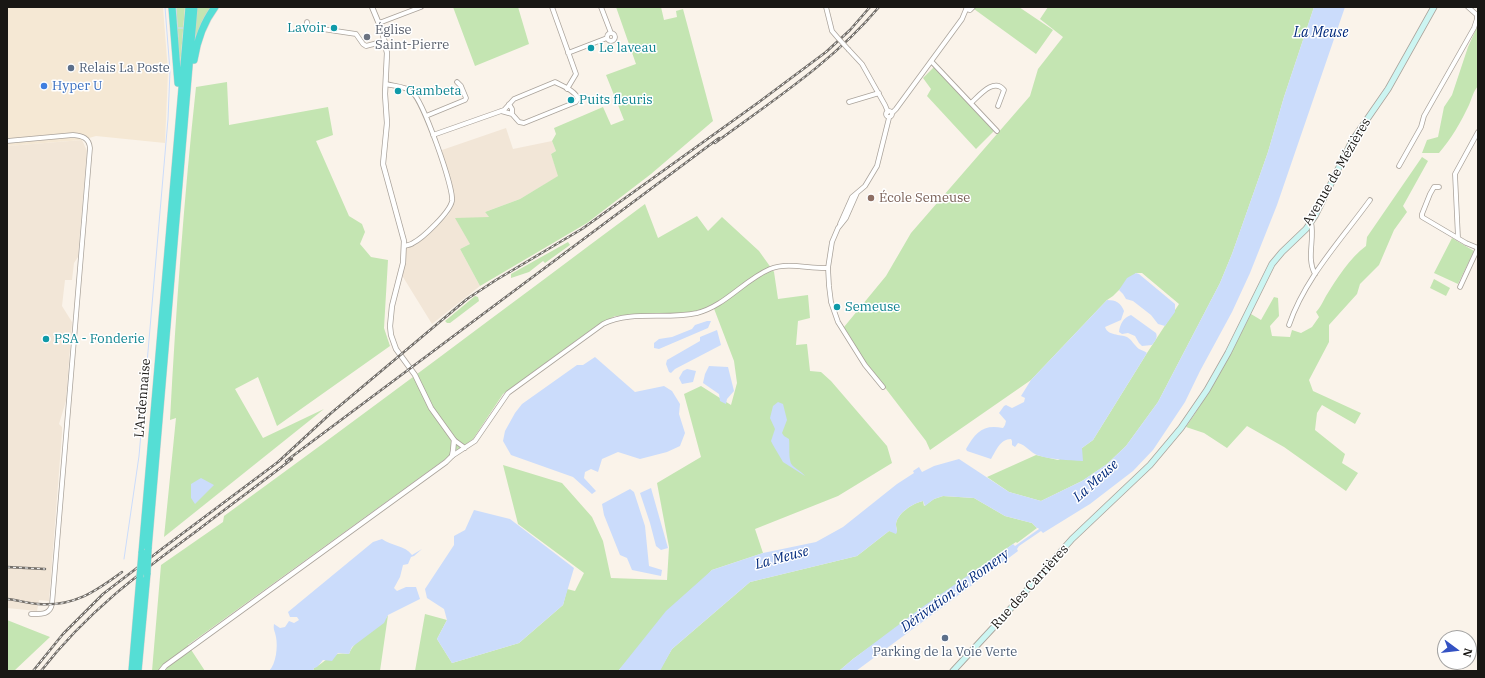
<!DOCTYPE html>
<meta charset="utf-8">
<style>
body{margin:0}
#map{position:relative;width:1485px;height:678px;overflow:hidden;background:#faf3ea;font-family:"IBM Plex Serif",serif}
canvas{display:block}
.frame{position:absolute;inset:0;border:8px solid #191714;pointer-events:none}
.north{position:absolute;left:1437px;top:630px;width:40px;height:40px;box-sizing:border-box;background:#fff;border:1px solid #a3a2a1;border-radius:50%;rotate:105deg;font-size:11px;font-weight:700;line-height:16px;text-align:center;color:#191714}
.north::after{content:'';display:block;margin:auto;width:14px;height:18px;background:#3452c3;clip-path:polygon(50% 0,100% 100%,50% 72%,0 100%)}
</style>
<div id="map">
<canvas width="1485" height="678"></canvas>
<div class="frame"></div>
<div class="north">N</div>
</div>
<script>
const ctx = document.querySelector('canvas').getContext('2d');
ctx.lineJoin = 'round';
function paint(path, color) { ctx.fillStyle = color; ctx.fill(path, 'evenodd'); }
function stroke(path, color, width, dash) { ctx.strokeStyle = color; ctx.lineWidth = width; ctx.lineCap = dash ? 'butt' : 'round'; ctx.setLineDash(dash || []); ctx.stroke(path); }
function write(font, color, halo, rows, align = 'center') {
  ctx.font = font + ' "IBM Plex Serif",serif'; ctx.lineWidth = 3; ctx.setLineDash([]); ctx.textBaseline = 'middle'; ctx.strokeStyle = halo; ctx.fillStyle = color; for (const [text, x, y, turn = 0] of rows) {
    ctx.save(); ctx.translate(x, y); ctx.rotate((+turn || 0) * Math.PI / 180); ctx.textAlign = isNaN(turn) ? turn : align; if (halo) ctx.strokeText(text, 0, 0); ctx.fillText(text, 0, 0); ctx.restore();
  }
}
const commercial = new Path2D(`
 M7 7H163L168 72 165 143 96 136 82 140 7 146Z`);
const built = new Path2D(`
 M506 128 513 149 552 141 556 151 551 154 559 176 520 199 485 212 489 217 470 244 460 249 480 286 432 324 403 277 401 250 438 225 449 214 453 204 442 150Z
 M82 140 87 151 78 257 74 263 72 280H65L62 306 72 322 66 401 59 424 62 427V433L49 601 39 600 37 611 7 608V146Z`);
const green = new Path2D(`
 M173 7H185L179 79Z
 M197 7H213L196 38 195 34Z
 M453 7H518L529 44 475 66Z
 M616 7H661L664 20 677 17 676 11 683 9 713 121 651 174 587 223 480 286 460 249 470 244 455 218 489 217 485 212 520 199 558 176 551 154 556 151 552 141 556 134 554 128 603 107 611 125 624 120 606 75 636 64Z
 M976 7H1019L1053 30 1036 54 974 9Z
 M1048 7H1314L1284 97 1268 152 1232 254 1220 283 1158 402 1126 446 1107 464 1082 481 1041 501 1009 492 987 477 1036 455 1058 460 1082 448 1093 440 1147 353 1179 304 1142 273H1136L1113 296 1107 300 1031 380 930 450 926 441 863 359 844 327 886 276 911 233 1030 96 1038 69 1063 37 1040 19Z
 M1478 25V86C1473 92 1472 98 1469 105 1461 122 1451 139 1439 153H1422L1427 140 1438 137 1444 107 1452 95 1468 47Z
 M934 67 994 131 976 149 927 96 931 89 923 78Z
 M227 82 229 125 328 107 333 135 316 141 349 216 362 224 365 232 360 244 371 257 388 260 384 328 390 346 277 426 258 377 235 389 263 438 324 409 164 537 176 418 170 420C176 308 184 198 196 87Z
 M1422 157 1428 161 1403 206 1407 212 1394 230 1379 265 1360 284 1357 294 1329 325V342L1309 380 1313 391 1361 413 1355 424 1322 405 1317 413 1315 430 1345 454 1342 463 1358 473 1346 491 1284 447 1247 426 1227 448 1204 433 1186 427C1211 391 1231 353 1251 314L1261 320 1274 297 1278 298 1279 316 1270 326 1272 336 1290 337 1292 330 1301 333 1312 327 1319 317 1316 312C1321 307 1323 301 1326 296 1337 278 1350 258 1366 246L1367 237Z
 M645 204 658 238 697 216 708 231 722 217 759 251 774 272 778 299 808 295 810 318 798 321 796 345 807 344 810 371 821 372 831 381 887 446 892 463 838 496 755 529 763 553 712 570 618 671H415L425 614 447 620 437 639 452 663 519 643 563 605 567 589 575 591 584 573 518 524 503 465 562 483 592 517 603 541 611 578 667 580 669 547 657 483 701 457 684 394 701 386 731 405 737 383 734 361 713 306 695 313 615 316 596 326 503 394 473 439 188 645 205 671H152L161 565 223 522 224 516C366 413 505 308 645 204Z
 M1452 238 1474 251 1458 284 1434 273Z
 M568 242 570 245 545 263 543 261 529 272 511 278V274Z
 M1434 279 1450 288 1446 296 1430 288Z
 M475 296 478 297 479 301 450 323H447L445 321Z
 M943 496 974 498 1005 516 1032 523 1037 528 1017 543 1016 542 1013 544 853 659 839 671H659L672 649 750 582 857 556 889 531 897 532C897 529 896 527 896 525 896 514 913 503 923 501L924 506 934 499Z
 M388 615 380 671H313L314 668C327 661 331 651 349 654 356 636 379 631 388 615Z
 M7 620 50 637 14 671H7Z`);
const water = new Path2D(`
 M1314 7H1345L1277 205 1250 273 1232 312 1200 371 1185 402 1153 450 1133 471 1090 504 1043 533 1041 531 1019 546 1017 549 1018 551 1006 560 856 671H839L853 659 921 608 1013 544 1015 546 1039 529 1038 528H1037L1032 523 1005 516 974 498 943 496 934 499 925 506 923 501C913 503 896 514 896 525 896 527 897 529 897 532L896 534 889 531 857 556 750 582 672 649 660 671H618L666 611 712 570 763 553 816 542 843 527 897 484 914 473 913 471 919 467 922 472 934 466 959 459 1009 492 1041 501 1082 481 1107 464 1126 446 1158 402 1220 283 1232 254 1268 152 1284 97Z
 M1136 273 1139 274 1175 304V312L1165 326 1158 324 1151 315 1133 301 1126 299 1123 294 1119 290 1127 278Z
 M1107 300C1116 300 1121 303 1124 311L1121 320 1105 327C1108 336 1120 334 1127 337 1132 340 1134 345 1139 349 1141 350 1145 351 1147 353L1093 440 1082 448 1083 461C1068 460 1052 460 1037 455 1030 452 1026 445 1018 443L1015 447 1012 445V441L1011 439C1000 439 996 451 991 459L967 451 966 449C976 432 983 424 1003 428L1005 425 1006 421 999 413 1004 406 1006 405 1012 408 1024 402 1025 398 1021 396 1031 380Z
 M1131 315 1156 333C1158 338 1155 341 1152 345L1142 346 1139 343 1135 336 1128 333 1122 334 1119 332C1120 324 1123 318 1131 315Z
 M707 321H711L708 328 659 349 654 348V343L659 339 672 337 692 329 695 325Z
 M717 330 721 345 675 369 671 373 669 372 666 364 667 360 700 341V337Z
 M595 357 635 392 664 386 672 391 680 404 679 414 685 433 680 446 667 452 640 459 618 452 602 459 598 472 591 469 585 472 584 478 596 491 592 494 573 477 511 455 503 441 505 431 515 413 522 404 577 365H583Z
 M709 366 728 367 734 391 727 399 726 404 720 401 719 394 703 383 705 374Z
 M687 369 696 371 693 382 682 384 679 378 683 371Z
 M778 402 783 404 787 420 782 433 784 436 789 439C790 446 788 460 792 465 796 469 801 471 805 476L783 462 773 445 771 441 775 429 770 418 773 406Z
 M201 478 214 485 195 504 191 498V484Z
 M651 488 668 548 661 550 656 546 650 523 640 493Z
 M630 489 634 492 645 526 649 566 662 570 661 576 632 570 627 558 620 555 604 515 602 504Z
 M474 510 510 519 574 568 563 605 519 643 452 663 437 639 447 620 444 609 427 598 425 589 454 545V536L465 530Z
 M382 539C391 546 405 545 412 555L422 549 414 556 411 557 408 564 403 565 400 577 394 588 397 591 406 587H416L420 599 388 615 384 623 352 647 349 654 338 653 332 661 323 660 317 667 314 668 313 671H269C276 664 278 647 276 637 275 631 273 630 274 624L280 628 285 627 289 621 294 623 299 620 297 617H290L288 612 373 542Z`);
const stream = new Path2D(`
 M176 7 178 37
 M178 28H183
 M124 559 139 456 168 119 170 71 165 7`);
const minor = new Path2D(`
 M552 7 576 74 567 89
 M601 7 611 33
 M826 7 832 31 838 38
 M1468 7 1477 15
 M966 9 970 10 973 7
 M307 22V25L309 27 356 34 363 44 366 46 385 41
 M379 23 421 7
 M607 37a4 4 0 1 1 8 0a4 4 0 1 1-8 0Z
 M849 50 862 64 885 105 888 112
 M568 53 607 38
 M931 61 997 131
 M386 84C393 86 406 86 412 92 423 100 454 188 452 201 450 212 423 238 413 243 411 245 407 245 404 246
 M849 102 879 93
 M971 103C979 96 994 77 1004 90L998 106
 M509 104 512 109V114
 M886 114a3 3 0 1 1 6 0a3 3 0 1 1-6 0Z
 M892 113 896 109 962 19 967 7
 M426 116 465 100 466 98 461 86 457 82
 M433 135 504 110 514 99 555 82C562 86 575 90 578 99L576 102 524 123 519 122 512 114 501 111
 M7 141 73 135C83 136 89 138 90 148L52 604C50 615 41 614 31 614
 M1399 166 1421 127 1424 116 1474 28 1477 19V15
 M1439 187H1434L1430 194 1422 214V217L1466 243 1478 248
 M857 193 846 218 838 228 832 242 828 268 829 286 831 302 838 322 865 365 883 387
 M1311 222C1315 239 1306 258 1315 274
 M840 224 852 197 865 186 877 166 889 118
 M1458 238 1455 174 1478 132
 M1460 287 1478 248
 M1289 325C1305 278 1341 240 1370 200
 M454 440 465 448
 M452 456 475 441 508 393 603 324C632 310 666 320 697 313 725 306 744 280 770 269 788 262 810 269 828 268`);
const tertiary = new Path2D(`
 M161 671 165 666 446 462 452 456 453 451 454 440 431 408 415 375 396 349 391 335 390 326 392 306 403 263 404 241 383 164 387 123 385 94 387 53 382 31 372 7`);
const secondary = new Path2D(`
 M953 671 1004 616 1072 539 1150 465 1181 428 1207 390 1228 353 1272 264 1282 252 1306 229 1315 216 1352 141 1388 89 1434 7`);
const motorway = new Path2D(`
 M172 7 178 83
 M194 60C197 41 203 23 215 7
 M148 549 194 7
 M142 553 189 7
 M132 671 140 577
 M138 671 147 573`);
const rail = new Path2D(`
 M715 143C772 101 833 62 879 7
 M286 461 719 138
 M7 567 45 569
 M7 599C17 600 27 603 38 604 73 607 95 592 122 572
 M33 671 63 634 103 594 163 548 278 462 330 414 467 299 496 280 582 229 759 102 826 52 850 30 870 7
 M41 671C87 612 138 574 198 530 229 506 261 483 292 459`);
const minorBridge = new Path2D(`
 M838 38 849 50`);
const motorwayBridge = new Path2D(`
 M147 573 148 549
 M140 577 142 553`);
const markers = [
 [334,28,4,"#0f9aa8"],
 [367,37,4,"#6b7280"],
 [591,48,4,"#0f9aa8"],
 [71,68,4,"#5c6f8a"],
 [44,86,4,"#3f7fe0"],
 [398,91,4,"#0f9aa8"],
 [571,100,4,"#0f9aa8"],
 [871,198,4,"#8d6e63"],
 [837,307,4,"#0f9aa8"],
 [46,339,4,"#0f9aa8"],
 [945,638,4,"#5c6f8a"]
];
const cultureNames = [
 ["Lavoir",326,28,"right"],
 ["Le laveau",599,48],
 ["Gambeta",406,91],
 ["Puits fleuris",579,100],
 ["Semeuse",845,307],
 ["PSA - Fonderie",54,339]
];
const worshipNames = [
 ["Église",375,30],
 ["Saint-Pierre",375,45]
];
const serviceNames = [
 ["Relais La Poste",79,68],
 ["Parking de la Voie Verte",945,652,"center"]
];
const shopNames = [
 ["Hyper U",52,86]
];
const streetNames = [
 ["Avenue de Mézières",1337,172,-60],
 ["L'Ardennaise",143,398,-85],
 ["Rue des Carrières",1030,587,-48]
];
const educationNames = [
 ["École Semeuse",879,198]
];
const waterNames = [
 ["La Meuse",1321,33],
 ["La Meuse",1096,481,-42],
 ["La Meuse",782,558,-15],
 ["Dérivation de Romery",955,591,-36]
];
paint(commercial, '#f5e8d4');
paint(built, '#f2e6d7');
paint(green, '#c4e5b2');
paint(water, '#cbdcfb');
stroke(stream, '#cbdcfb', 1);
stroke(minor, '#aaa39b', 5.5);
stroke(tertiary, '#aaa39b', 6);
stroke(secondary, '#aaa39b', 7);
stroke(motorway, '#d1d1d0', 8);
stroke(minor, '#fff', 4);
stroke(tertiary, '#fff', 4.5);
stroke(secondary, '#ccf5f2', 5.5);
stroke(motorway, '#55ded5', 7);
stroke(rail, '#736f6a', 2.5);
stroke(rail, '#fff', 1, [3]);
stroke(minorBridge, '#aaa39b', 5.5, []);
stroke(motorwayBridge, '#d1d1d0', 8, []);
stroke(minorBridge, '#fff', 4);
stroke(motorwayBridge, '#55ded5', 7);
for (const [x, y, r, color] of markers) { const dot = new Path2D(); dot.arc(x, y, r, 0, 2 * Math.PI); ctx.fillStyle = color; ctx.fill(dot); stroke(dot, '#fff', 1.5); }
write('13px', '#0d838f', '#fff', cultureNames, 'left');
write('13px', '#5b616d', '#fff', worshipNames, 'left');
write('13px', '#4e5e75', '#fff', serviceNames, 'left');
write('13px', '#366cbe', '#fff', shopNames, 'left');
write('13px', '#191714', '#fff', streetNames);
write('13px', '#785e54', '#fff', educationNames, 'left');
write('italic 14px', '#01297c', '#fff', waterNames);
</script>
